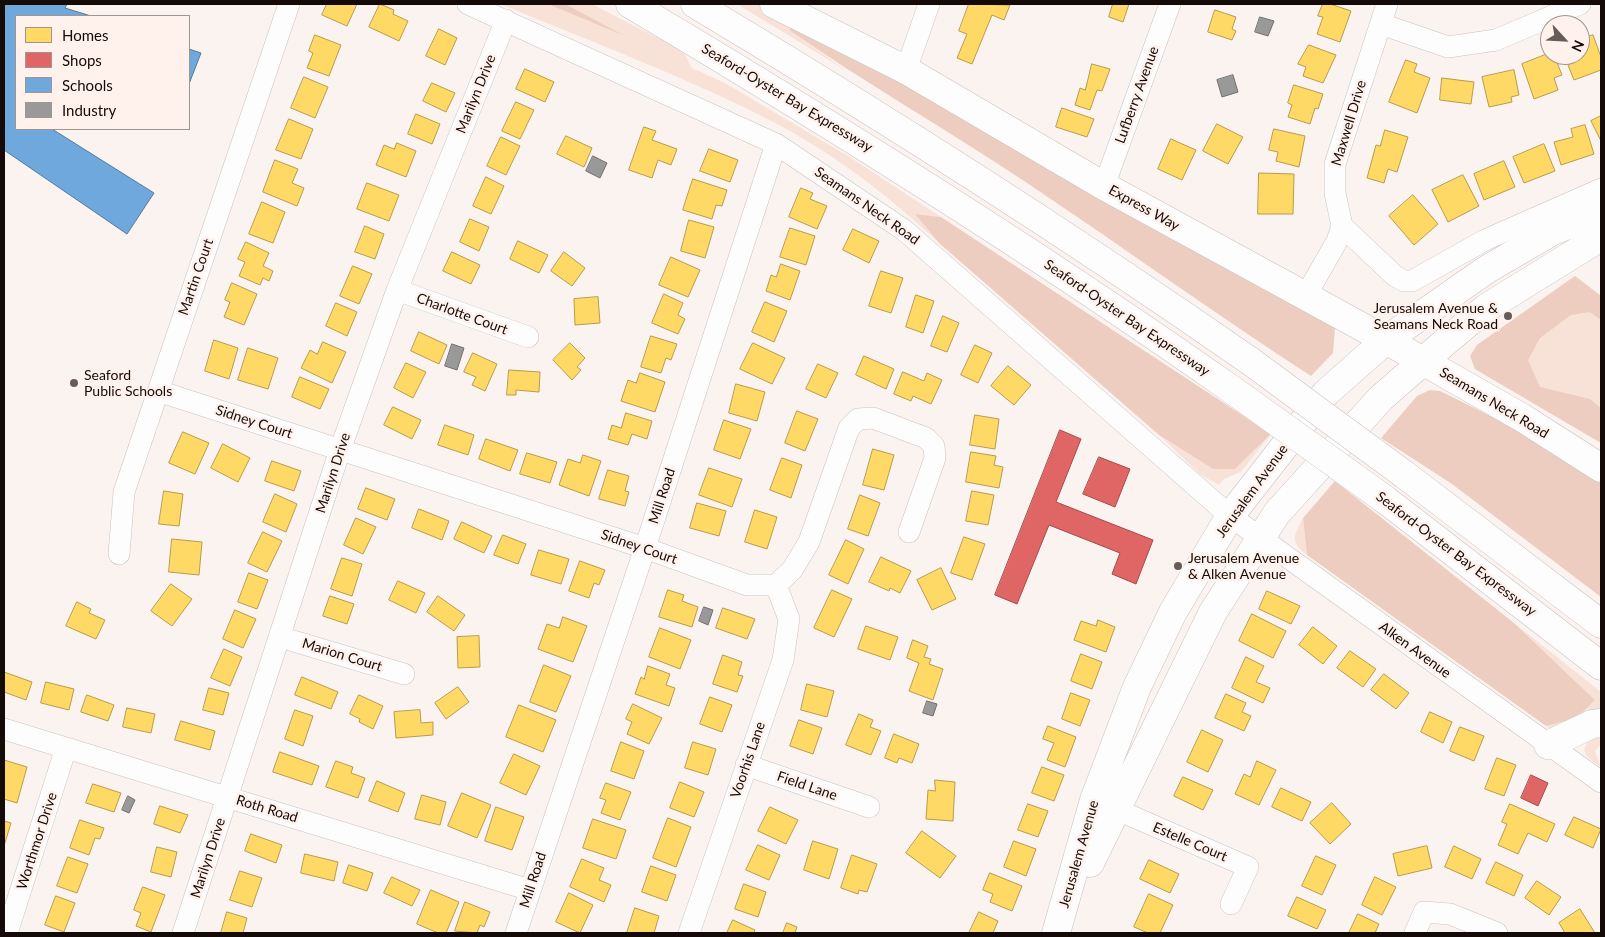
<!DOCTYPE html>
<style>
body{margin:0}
#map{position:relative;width:1605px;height:937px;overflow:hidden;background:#fbf3f0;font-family:Lato,sans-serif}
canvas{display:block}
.frame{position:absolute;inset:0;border:5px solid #140a07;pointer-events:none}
.legend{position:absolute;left:15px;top:15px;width:175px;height:115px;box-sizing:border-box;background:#fff2ec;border:1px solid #a19590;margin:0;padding:6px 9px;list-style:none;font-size:15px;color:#140a07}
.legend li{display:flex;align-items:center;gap:10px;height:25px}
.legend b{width:25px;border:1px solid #a19590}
.north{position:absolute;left:1540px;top:15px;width:50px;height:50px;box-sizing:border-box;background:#fff2ec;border:1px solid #a19590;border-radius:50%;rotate:115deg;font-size:14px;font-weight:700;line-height:20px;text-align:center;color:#140a07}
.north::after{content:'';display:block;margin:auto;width:18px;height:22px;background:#655c59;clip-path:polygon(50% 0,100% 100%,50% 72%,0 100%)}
</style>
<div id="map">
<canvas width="1605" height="937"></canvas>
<div class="frame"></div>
<ul class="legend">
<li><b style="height:14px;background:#ffd966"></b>Homes</li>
<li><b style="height:14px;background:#e06666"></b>Shops</li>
<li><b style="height:14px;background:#6fa8dc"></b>Schools</li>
<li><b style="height:14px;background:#999"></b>Industry</li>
</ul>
<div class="north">N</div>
</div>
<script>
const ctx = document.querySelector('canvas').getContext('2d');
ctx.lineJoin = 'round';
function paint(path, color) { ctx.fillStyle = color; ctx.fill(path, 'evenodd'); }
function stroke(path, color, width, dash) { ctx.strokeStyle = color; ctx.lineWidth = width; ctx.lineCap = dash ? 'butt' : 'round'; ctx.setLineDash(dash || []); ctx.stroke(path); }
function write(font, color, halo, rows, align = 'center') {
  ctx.font = font + ' Lato,sans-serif'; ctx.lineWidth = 5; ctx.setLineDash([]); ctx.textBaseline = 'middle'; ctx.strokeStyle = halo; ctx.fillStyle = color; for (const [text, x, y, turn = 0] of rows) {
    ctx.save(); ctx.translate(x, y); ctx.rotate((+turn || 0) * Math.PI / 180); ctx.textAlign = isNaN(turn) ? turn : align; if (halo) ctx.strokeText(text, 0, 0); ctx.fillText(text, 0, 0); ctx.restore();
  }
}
const green = new Path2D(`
 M501 4H592L683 51 692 68 725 83 848 156 941 217 915 214 939 243C893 200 845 162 790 131 698 81 598 45 501 4Z
 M737 4H760L796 20 789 30 847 71Z
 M1575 276 1601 296V443L1475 369 1470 356 1477 345Z
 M1271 434 1241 472 1224 479 1219 485 1201 475 1159 435 1213 469H1235Z
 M1303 518 1307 555C1289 542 1294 535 1303 518Z
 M1514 623 1601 692V716L1554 731 1546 726 1577 718 1595 700Z
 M1601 732V745L1595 751 1601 767 1587 757 1584 750 1588 739Z`);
const forest = new Path2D(`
 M548 4H565L625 36Z
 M796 20 896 72 904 85 948 111 1045 162 1335 328 1333 353 1311 376C1214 313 1120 245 1024 181 946 129 865 83 789 30Z
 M915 214 941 217 1271 434 1235 469H1213L1159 435 939 243Z
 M1575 276 1601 296V320L1590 312 1571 315 1540 338 1528 360 1540 387 1590 399 1601 408V443L1475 369 1470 356 1477 345Z
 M1430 390 1440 391 1525 433 1601 483V597L1452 484 1381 438 1417 396Z
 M1335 481 1514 623 1595 700 1577 718 1546 726 1307 555 1303 518Z`);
const homes = new Path2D(`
 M327 4H357L347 26 322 15Z
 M380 4 394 10 393 14 408 21 399 41 369 27Z
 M969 4 1010 5 1004 20 992 15 972 64 957 58 967 34 959 31Z
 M1113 4H1129L1123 22 1109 17Z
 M1323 4H1330L1351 11 1340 42 1317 34 1323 17 1318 16Z
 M1215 10 1236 17 1232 29 1236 31 1232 40 1208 32Z
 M439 29 457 38 445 65 426 56Z
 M315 35 341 45 329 76 307 68 313 53 309 51Z
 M1593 35 1601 57V70L1574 80 1564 55H1580V40Z
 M1309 45 1336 55 1323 83 1303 76 1306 67 1298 64Z
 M1550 53 1554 55 1562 75 1554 78 1558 90 1534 99 1522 64Z
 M1406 60 1417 64 1414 72 1430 78 1417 113 1389 102Z
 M1092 64 1110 69 1102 91 1097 90 1090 110 1075 105 1080 88 1085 90Z
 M525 69 554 82 545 102 516 89Z
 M1514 70 1519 95 1511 97 1512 102 1489 107 1482 77Z
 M304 77 328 87 315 118 291 108Z
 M1442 78 1474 82 1471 104 1440 100Z
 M432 83 455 93 446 112 423 101Z
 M1294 85 1323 94 1318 109 1315 108 1310 124 1288 117 1292 105 1288 103Z
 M516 102 534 110 520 139 502 131Z
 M1062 108 1094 119 1087 137 1056 127Z
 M416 114 440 124 432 144 408 134Z
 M1601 116V141L1591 121Z
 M289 119 313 129 301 159 276 150Z
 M1217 124 1243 137 1228 164 1203 151Z
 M1585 125 1594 154 1561 165 1554 142 1573 137 1571 129Z
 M644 127 656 131 652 140 677 149 671 165 658 160 652 178 629 170Z
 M1274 129 1305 136 1299 167 1276 161 1278 152 1269 150Z
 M1385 130 1408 137 1397 172 1388 169 1384 183 1367 178 1376 145 1380 146Z
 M566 136 592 148 584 167 557 154Z
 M501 137 520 146 506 175 487 166Z
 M1171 139 1196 150 1182 180 1158 169Z
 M397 143 416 151 406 177 376 165 384 145 394 149Z
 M1544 144 1555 171 1524 183 1513 157Z
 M709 149 738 160 730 182 700 171Z
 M275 160 298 169 292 183 304 188 297 206 263 192Z
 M1504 161 1515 187 1484 200 1474 174Z
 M1259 173 1294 174 1293 214H1258Z
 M1463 175 1479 206 1448 222 1432 190Z
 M486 177 504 186 491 214 473 206Z
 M693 179 727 190 722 206 716 205 712 219 683 210Z
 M367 183 399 195 389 221 357 209Z
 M801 188 813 193 810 199 827 206 817 229 789 217Z
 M1413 195 1438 224 1414 245 1389 216Z
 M262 202 285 212 273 243 249 234Z
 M470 219 489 227 479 251 460 242Z
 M689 220 714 227 705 258 681 251Z
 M365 226 384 234 375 259 355 252Z
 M790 228 815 236 806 265 780 257Z
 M853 229 879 241 869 263 843 250Z
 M518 241 548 255 539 273 510 259Z
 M246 242 269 253 263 266 273 271 269 281 263 278 260 285 239 276 245 262 238 259Z
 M452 252 480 265 471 284 443 271Z
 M564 252 585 268 572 286 551 271Z
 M671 257 700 270 688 297 659 285Z
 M781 264 800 271 790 300 766 291 771 275 776 277Z
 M353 266 372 274 359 304 340 296Z
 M881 271 903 278 891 313 869 306Z
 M232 283 257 294 244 325 224 317 230 302 225 300Z
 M664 294 683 303 678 315 685 319 678 334 652 323Z
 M916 295 934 301 923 333 906 327Z
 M598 297 600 323 575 325 574 299Z
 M765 302 787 311 774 342 752 332Z
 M336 303 357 312 347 336 326 326Z
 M943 316 959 323 947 352 931 346Z
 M419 332 447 345 439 364 411 351Z
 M651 336 677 344 671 360 666 358 661 373 641 367Z
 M214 340 238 348 229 379 205 371Z
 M323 342 346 352 332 383 301 368 310 350 317 354Z
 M570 343 585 358 577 367 581 370 572 380 553 360Z
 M753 343 785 358 772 384 740 369Z
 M975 345 992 353 978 383 961 375Z
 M248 348 278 358 268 389 238 380Z
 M473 353 497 364 485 391 472 385 476 377 464 372Z
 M864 356 894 369 886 389 856 375Z
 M406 363 426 372 413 398 394 388Z
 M818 364 838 373 826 398 806 389Z
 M1008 366 1031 385 1014 405 991 386Z
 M509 370 540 372 539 392 516 390V395H507Z
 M903 372 924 381 927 373 942 380 931 404 913 396 911 401 894 394Z
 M640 373 665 382 655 412 621 401 628 380 636 383Z
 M300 377 329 389 320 409 292 397Z
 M736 384 765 392 757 421 729 413Z
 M393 407 421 420 412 439 384 425Z
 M797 411 818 419 805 451 785 443Z
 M626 413 652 421 647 439 632 434 628 445 608 439 612 425 621 428Z
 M975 415 999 419 995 449 970 445Z
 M724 420 751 429 740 459 714 450Z
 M445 425 474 435 468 455 438 445Z
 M183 432 209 443 195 474 169 463Z
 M486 439 518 450 510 471 479 459Z
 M223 444 250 458 238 482 211 468Z
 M873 449 894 455 884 490 863 485Z
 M971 452 996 456 994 465 1003 467 999 488 966 482Z
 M527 453 557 462 550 483 520 474Z
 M583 455 601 461 589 496 559 485 568 459 580 463Z
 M782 458 802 465 791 498 770 490Z
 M272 461 301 471 294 491 265 481Z
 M709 468 742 479 732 507 699 495Z
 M608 470 629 476 625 491 629 492 625 506 599 499Z
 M366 488 395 499 387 520 358 509Z
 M164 491 183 494 179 526 159 524Z
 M972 491 994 495 988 525 966 521Z
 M275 494 297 504 286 532 263 522Z
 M860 495 880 503 868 536 848 529Z
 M697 503 726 511 719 536 690 528Z
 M419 509 449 521 442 540 412 528Z
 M755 510 777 517 767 549 745 542Z
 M356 518 376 527 363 554 344 545Z
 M462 522 492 536 484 553 454 539Z
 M263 532 282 541 267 572 248 563Z
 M503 535 526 544 518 564 494 555Z
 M964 537 985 544 972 580 951 573Z
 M172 539 202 542 199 575 169 572Z
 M846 540 864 549 848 584 829 575Z
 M539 550 569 559 561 584 531 575Z
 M881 557 911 571 900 593 890 588 889 591 869 582Z
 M342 558 362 564 352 596 331 589Z
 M580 561 605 570 599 585 594 583 589 598 569 591Z
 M941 568 956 599 932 610 917 580Z
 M249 573 268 580 257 609 238 602Z
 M398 581 425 593 416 613 389 600Z
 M171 584 192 599 172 626 151 611Z
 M668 590 684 595 682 601 698 607 692 627 659 617Z
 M832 590 852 599 834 637 814 628Z
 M1267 591 1300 606 1291 624 1259 609Z
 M330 596 354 604 347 624 323 616Z
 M438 596 465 615 454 631 427 612Z
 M77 602 91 609 89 613 105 620 96 639 66 626Z
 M723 608 755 619 747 639 716 628Z
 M235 610 256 619 243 648 223 639Z
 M1252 614 1286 631 1273 658 1239 641Z
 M563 617 587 626 573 662 538 649 547 624 559 628Z
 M1098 620 1115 627 1106 652 1074 640 1081 621 1096 626Z
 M866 626 898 637 890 660 858 649Z
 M1313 627 1337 646 1323 664 1299 645Z
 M660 628 691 640 680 669 649 657Z
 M479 636 480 667 458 668 457 637Z
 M913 640 928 646 924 657 931 659 929 664 943 669 933 700 909 691 919 663 907 658Z
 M224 649 242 657 230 686 211 678Z
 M1350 651 1376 669 1363 687 1337 668Z
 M1081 654 1102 662 1092 689 1071 681Z
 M723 655 742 662 738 675 743 676 737 692 713 684Z
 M1246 657 1264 666 1256 682 1270 688 1263 703 1232 688Z
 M544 665 571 676 556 712 530 702Z
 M648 666 670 674 666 685 675 688 669 706 635 694 641 677 644 679Z
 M4 672 32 682 26 700 4 692Z
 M1384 674 1409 693 1396 709 1371 690Z
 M302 677 338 692 331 709 295 695Z
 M46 682 74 689 69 710 41 703Z
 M807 684 834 691 827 717 801 710Z
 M458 687 469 702 446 719 435 703Z
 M209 688 229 693 223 715 203 710Z
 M1071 693 1090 700 1080 726 1062 719Z
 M1226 694 1246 703 1242 712 1251 716 1244 731 1215 718Z
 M87 695 114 705 108 721 81 712Z
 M359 695 383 706 373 729 359 722 360 719 350 714Z
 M710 697 732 705 722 732 700 724Z
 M633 704 662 718 649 744 627 734 632 722 626 719Z
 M519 705 556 720 543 752 506 737Z
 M127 708 155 714 151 733 123 727Z
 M295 710 313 716 303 746 285 739Z
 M420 710 421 723 433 722V735L396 738 394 712Z
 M1430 712 1452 722 1443 743 1421 732Z
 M859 714 873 720 870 727 881 731 871 755 846 745Z
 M799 720 822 728 813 754 790 746Z
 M181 721 215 731 210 750 175 740Z
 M1048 726 1076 737 1065 767 1047 760 1054 743 1043 739Z
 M1460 727 1484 736 1474 761 1450 751Z
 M1202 730 1223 740 1208 772 1187 762Z
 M894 734 919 744 912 763 899 758 897 763 885 758Z
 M621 742 644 751 634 779 611 771Z
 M693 742 716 749 708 775 685 768Z
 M280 752 319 766 312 785 273 772Z
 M514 754 540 766 526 795 500 783Z
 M1497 758 1516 765 1504 796 1485 789Z
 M4 760 27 767 17 803 4 799Z
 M336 761 353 767 351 773 365 778 358 798 326 787Z
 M1257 761 1276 770 1259 805 1235 794 1244 774 1250 777Z
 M1042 767 1064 775 1054 801 1032 793Z
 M1183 777 1213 790 1203 810 1174 796Z
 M935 780 955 782 953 821 926 819 928 790 935 791Z
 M377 781 405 793 398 812 369 801Z
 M680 782 704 792 694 817 670 808Z
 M606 783 631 792 620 820 601 813 606 800 600 798Z
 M93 784 121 793 114 812 86 803Z
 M1281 788 1311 802 1302 821 1272 807Z
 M462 793 491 805 477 838 448 826Z
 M422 795 446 802 440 825 415 819Z
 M1332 803 1351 824 1330 844 1310 823Z
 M1028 804 1048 811 1038 837 1018 830Z
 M1510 804 1555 824 1547 842 1528 833 1518 854 1498 845 1507 824 1502 822Z
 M160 806 188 815 180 833 154 824Z
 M496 807 524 817 512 850 485 841Z
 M770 807 798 820 786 844 758 831Z
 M1574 817 1601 829 1593 848 1565 835Z
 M668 818 691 827 676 867 653 858Z
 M593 819 626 830 616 859 583 848Z
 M80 820 104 828 100 839 95 838 89 855 70 848Z
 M4 821 11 823 4 846Z
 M922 831 956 856 940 878 906 853Z
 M251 834 282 845 276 863 245 851Z
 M813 841 838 849 829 879 804 870Z
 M1014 841 1036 849 1026 876 1004 867Z
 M758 845 780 855 769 880 746 870Z
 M1427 846 1432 868 1398 876 1393 854Z
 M1454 846 1481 859 1472 879 1445 867Z
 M157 847 177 852 171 877 151 872Z
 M305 854 338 862 334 881 301 873Z
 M852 855 877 864 867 892 859 890 858 894 841 888Z
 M1316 856 1336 865 1322 895 1302 886Z
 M68 857 88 864 77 893 57 886Z
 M582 859 604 868 599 880 611 885 604 902 570 887Z
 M1149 860 1179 874 1170 893 1140 879Z
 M1496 862 1523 875 1514 896 1486 883Z
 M349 865 373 873 367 891 343 883Z
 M651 866 676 875 667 901 642 892Z
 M240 871 262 878 252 907 230 900Z
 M990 873 1022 886 1012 911 990 902 993 894 983 890Z
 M392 877 420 890 412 906 384 893Z
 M1375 877 1396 887 1382 915 1362 905Z
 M1537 881 1561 897 1549 915 1525 898Z
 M744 884 766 892 758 917 735 909Z
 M143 887 165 895 151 932 136 926 141 913 134 910Z
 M431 890 459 902 446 933H438L417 924Z
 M569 893 593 905 580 933 556 922Z
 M1149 894 1173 905 1160 933H1148L1134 927Z
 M56 896 75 903 64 932 45 925Z
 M1297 897 1326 910 1317 929 1288 916Z
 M465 902 490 912 484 927 480 925 477 933 455 931Z
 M635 908 659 916 654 933H627Z
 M1580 909 1595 933H1565L1559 923Z
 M227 912 247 918 243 933H221Z
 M979 912 998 921 993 933H969Z
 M1358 914 1379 924 1375 933H1349Z
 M733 920 755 930 754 933H727Z
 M787 923 797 927 795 933H783Z`);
const shops = new Path2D(`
 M1060 430 1081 439 1056 502 1153 540 1136 584 1112 574 1120 553 1049 525 1017 604 995 595Z
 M1099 457 1130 469 1115 507 1083 494Z
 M1531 775 1548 783 1538 806 1521 798Z`);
const schools = new Path2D(`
 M4 4H67L65 8 91 16H16V129H52L154 193 127 234 4 150Z
 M189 49 201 53 189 84Z`);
const industry = new Path2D(`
 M1260 17 1274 21 1268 36 1255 32Z
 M1233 75 1238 92 1222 97 1217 80Z
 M593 156 607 163 600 178 586 171Z
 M452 344 464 348 457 370 445 366Z
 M704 607 713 610 708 625 699 621Z
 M927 701 937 704 933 716 923 713Z
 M128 796 135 800 129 813 122 810Z`);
const minor = new Path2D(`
 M468 4 776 144 904 230 1230 516 1601 782
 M1381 24 1448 47 1496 40 1580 4
 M906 70 929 4
 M1104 186 1170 4
 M1342 226 1395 276 1404 281H1412L1485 240 1601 189
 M397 290 528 337
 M1305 297 1337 241 1342 226 1335 193V164L1387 4
 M158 391 645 548 747 585H776L792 570 809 542 849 428 858 419 873 418 926 438 934 446 935 458 909 532
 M119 554 124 492 289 4
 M280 637 404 674
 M4 729 530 890
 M746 765 869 807
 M1104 804 1248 867 1231 904
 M7 933 66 748
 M183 933 340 450 397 290 506 20
 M516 933 645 548 776 144
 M689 933 783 660 789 619 776 585
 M1415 933 1424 912 1450 914 1497 933`);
const major = new Path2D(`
 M906 70 1104 186 1386 340 1521 417 1601 468
 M1090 863 1213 612 1277 513 1381 398 1444 343 1486 308 1601 237
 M1056 933 1094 800 1137 687 1173 612 1230 516 1326 393 1386 340 1486 270 1553 231 1601 212`);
const highway = new Path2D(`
 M630 4C835 126 1036 252 1231 389
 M695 4C884 117 1069 235 1250 361
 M774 4 906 70
 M1405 475 1601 624
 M1383 498 1601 666
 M1548 745 1592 724 1601 723`);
const highwayBridge = new Path2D(`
 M1250 361 1405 475
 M1231 389 1383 498`);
const markers = [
 [1508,316,5,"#655c59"],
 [74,383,5,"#655c59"],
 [1178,566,5,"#655c59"]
];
const streetNames = [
 ["Marilyn Drive",476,94,-68],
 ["Lufberry Avenue",1137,95,-70],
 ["Seaford-Oyster Bay Expressway",787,98,31],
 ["Maxwell Drive",1349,123,-73],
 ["Seamans Neck Road",867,206,35],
 ["Express Way",1144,208,29],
 ["Martin Court",196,277,-71],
 ["Charlotte Court",462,314,20],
 ["Seaford-Oyster Bay Expressway",1127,318,34],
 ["Seamans Neck Road",1494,403,31],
 ["Sidney Court",254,422,18],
 ["Marilyn Drive",333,473,-72],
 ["Jerusalem Avenue",1252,491,-54],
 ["Mill Road",662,496,-72],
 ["Sidney Court",639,547,19],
 ["Seaford-Oyster Bay Expressway",1456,554,37],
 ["Alken Avenue",1415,650,36],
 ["Marion Court",342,655,17],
 ["Voorhis Lane",748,760,-71],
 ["Field Lane",807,786,19],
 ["Roth Road",267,809,17],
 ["Worthmor Drive",37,841,-72],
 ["Estelle Court",1190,842,23],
 ["Jerusalem Avenue",1079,854,-74],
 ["Marilyn Drive",208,858,-72],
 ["Mill Road",533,880,-72]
];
const poiNames = [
 ["Jerusalem Avenue &",1498,308,"right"],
 ["Seamans Neck Road",1498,324,"right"],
 ["Seaford",84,375],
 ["Public Schools",84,391],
 ["Jerusalem Avenue",1188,558],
 ["& Alken Avenue",1188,574]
];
paint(green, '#f8e2d8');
paint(forest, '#edcdbf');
paint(homes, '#ffd966');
stroke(homes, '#b89b4a', 1);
paint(shops, '#e06666');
stroke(shops, '#a34a4a', 1);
paint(schools, '#6fa8dc');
stroke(schools, '#54799c', 1);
paint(industry, '#999');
stroke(industry, '#716e6d', 1);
stroke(minor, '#cbc2be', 22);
stroke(major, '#cbc2be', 29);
stroke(highway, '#cbc2be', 29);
stroke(minor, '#fefdfd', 21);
stroke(major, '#fefdfd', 28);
stroke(highway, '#fefdfd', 28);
stroke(highwayBridge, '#cbc2be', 29, []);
stroke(highwayBridge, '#fefdfd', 28);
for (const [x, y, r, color] of markers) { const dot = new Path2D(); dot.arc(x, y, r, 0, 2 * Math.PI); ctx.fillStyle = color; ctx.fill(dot); stroke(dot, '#fff2ec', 2); }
write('14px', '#140a07', '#fff2ec', streetNames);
write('14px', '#140a07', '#fff2ec', poiNames, 'left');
</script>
